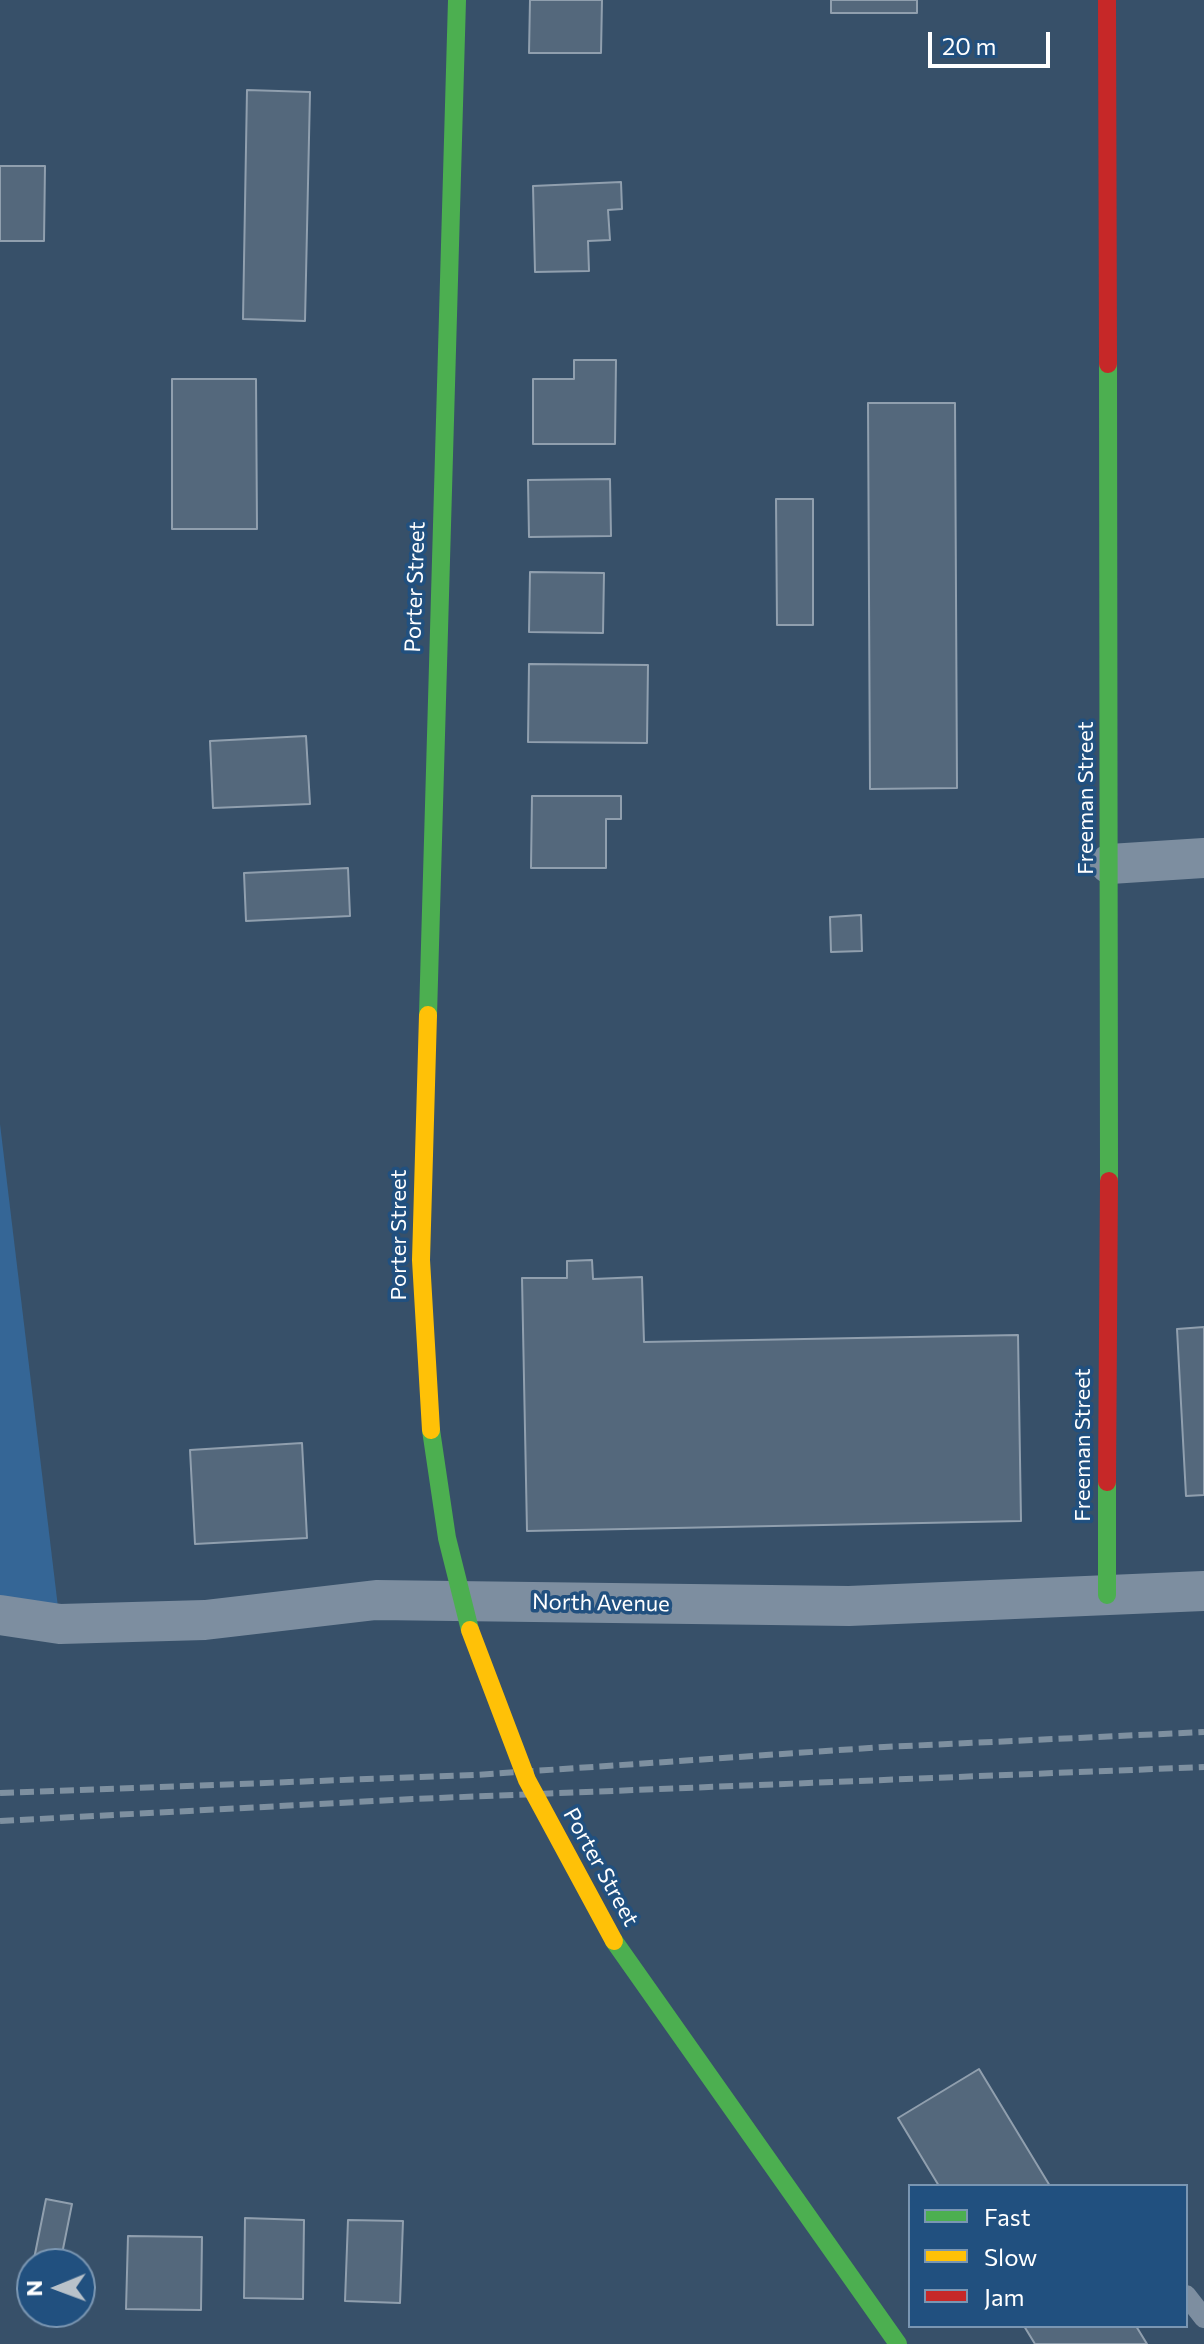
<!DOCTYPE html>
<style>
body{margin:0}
#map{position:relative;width:1204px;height:2344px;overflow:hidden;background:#375069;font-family:Commissioner,sans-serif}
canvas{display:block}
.legend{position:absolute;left:908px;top:2184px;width:280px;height:144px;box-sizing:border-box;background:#21507f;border:2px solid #7a96b2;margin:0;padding:10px 14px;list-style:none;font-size:24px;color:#fff}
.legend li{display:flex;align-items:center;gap:16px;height:40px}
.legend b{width:40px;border:2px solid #7a96b2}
.north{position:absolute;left:16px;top:2248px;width:80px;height:80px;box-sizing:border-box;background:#21507f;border:2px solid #7a96b2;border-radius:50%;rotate:269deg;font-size:22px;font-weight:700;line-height:32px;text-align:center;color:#fff}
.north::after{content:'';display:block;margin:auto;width:28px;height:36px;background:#b9c2ca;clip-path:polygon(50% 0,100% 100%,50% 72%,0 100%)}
.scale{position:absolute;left:928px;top:32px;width:122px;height:36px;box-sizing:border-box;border:4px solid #fff;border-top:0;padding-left:10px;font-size:24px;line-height:28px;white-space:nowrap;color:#fff;-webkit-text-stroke:6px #21507f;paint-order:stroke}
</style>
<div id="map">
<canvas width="1204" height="2344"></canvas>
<ul class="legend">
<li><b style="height:10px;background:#4caf50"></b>Fast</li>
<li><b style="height:10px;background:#ffc107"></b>Slow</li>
<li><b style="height:10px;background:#c62828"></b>Jam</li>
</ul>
<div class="north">N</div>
<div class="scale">20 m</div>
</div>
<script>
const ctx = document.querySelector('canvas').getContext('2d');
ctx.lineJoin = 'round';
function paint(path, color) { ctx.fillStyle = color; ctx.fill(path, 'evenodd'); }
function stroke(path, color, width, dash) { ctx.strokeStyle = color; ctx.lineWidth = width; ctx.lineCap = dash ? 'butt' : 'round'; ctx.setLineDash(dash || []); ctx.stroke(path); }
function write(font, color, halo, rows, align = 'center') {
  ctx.font = font + ' Commissioner,sans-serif'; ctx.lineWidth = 7; ctx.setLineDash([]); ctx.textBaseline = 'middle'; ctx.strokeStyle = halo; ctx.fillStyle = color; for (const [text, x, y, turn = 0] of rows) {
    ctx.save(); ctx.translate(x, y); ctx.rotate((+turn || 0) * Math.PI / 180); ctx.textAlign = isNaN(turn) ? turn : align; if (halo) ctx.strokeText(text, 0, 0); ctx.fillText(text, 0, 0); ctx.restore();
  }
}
const green = new Path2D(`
 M0 1124 60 1624 0 1632Z`);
const building = new Path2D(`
 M530 0H602L601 53H529Z
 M831 0H917V13H831Z
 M247 90 310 92 305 321 243 319Z
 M0 166H45L44 241H0Z
 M621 182 622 209 608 210 610 240 588 241 589 271 535 272 533 186Z
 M574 360H616L615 444H533V379H574Z
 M172 379H256L257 529H172Z
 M868 403H955L957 788 870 789Z
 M610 479 611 536 529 537 528 480Z
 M776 499H813V625H777Z
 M530 572 604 573 603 633 529 632Z
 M529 664 648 665 647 743 528 742Z
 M306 736 310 804 213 808 210 741Z
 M532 796H621V819H606V868H531Z
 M348 868 350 916 246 921 244 873Z
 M861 915 862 951 831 952 830 917Z
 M592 1260 593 1279 642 1277 644 1342 1018 1335 1021 1521 527 1531 522 1278H567V1261Z
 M1204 1327V1495L1186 1496 1177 1329Z
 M302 1443 307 1538 195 1544 190 1450Z
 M979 2069 1050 2186H939L898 2118Z
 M46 2199 72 2204 60 2264H33Z
 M245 2218 304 2220 303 2299 244 2298Z
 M348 2220 403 2221 400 2303 345 2301Z
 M128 2236 202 2237 201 2310 126 2309Z
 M32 2270V2304L25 2302Z
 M1024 2326H1136L1147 2344H1035Z`);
const lane = new Path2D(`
 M1186 2295 1204 2318`);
const street = new Path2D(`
 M1110 864 1204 858
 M0 1615 60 1624 205 1620 376 1600 849 1606 1204 1591`);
const fast = new Path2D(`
 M1108 364 1109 1181
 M428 1015 457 0
 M431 1430 447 1538 470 1630
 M1107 1595V1482
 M614 1941 898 2344`);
const slow = new Path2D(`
 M428 1015 421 1260 431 1430`);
const jam = new Path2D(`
 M1107 0 1108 364
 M1107 1482 1109 1181`);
const rail = new Path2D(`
 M0 1793 475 1775 884 1747 1204 1732
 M0 1821 413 1799 1204 1767`);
const slowBridge = new Path2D(`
 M470 1630 527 1780 614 1941`);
const streetNames = [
 ["Porter Street",415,587,-88],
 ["Freeman Street",1086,798,-90],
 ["Porter Street",399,1235,-90],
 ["Freeman Street",1083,1445,-90],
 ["North Avenue",601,1603,1],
 ["Porter Street",601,1867,61]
];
paint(green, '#356696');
paint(building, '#54687c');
stroke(building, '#909fae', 2);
stroke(lane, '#7d8ea0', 20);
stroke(street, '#7d8ea0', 40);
stroke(fast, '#4caf50', 18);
stroke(slow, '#ffc107', 18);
stroke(jam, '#c62828', 18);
stroke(rail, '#7e90a0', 6, [14, 6]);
stroke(slowBridge, '#ffc107', 18);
write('22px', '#fff', '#21507f', streetNames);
</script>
